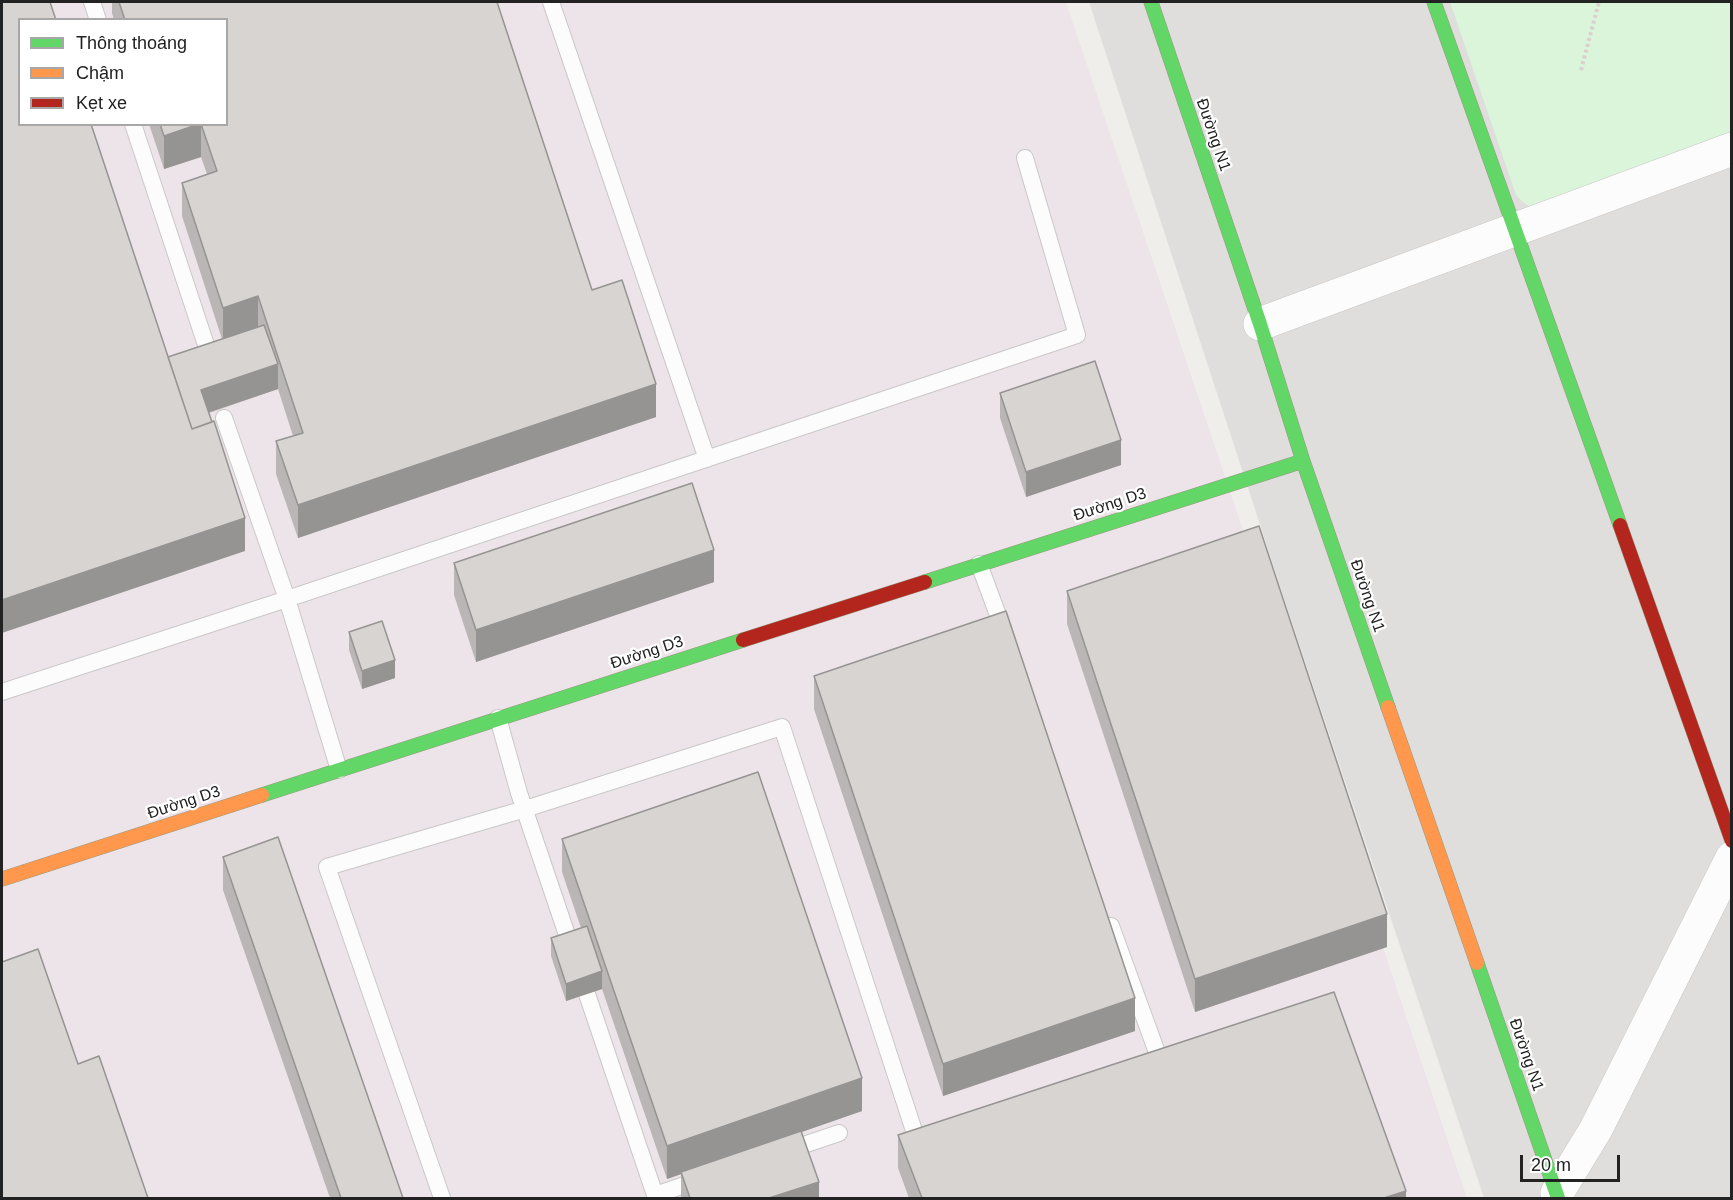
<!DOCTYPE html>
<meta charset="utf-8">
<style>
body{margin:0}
#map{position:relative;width:1733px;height:1200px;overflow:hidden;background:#f0eeeb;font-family:Arial,sans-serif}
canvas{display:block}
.frame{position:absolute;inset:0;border:3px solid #222;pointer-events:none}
.legend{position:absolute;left:18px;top:18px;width:210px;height:108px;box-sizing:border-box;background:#fff;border:2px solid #a7a7a7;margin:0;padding:8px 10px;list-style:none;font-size:18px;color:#222}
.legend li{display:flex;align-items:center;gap:12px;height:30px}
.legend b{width:30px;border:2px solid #a7a7a7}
.scale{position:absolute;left:1520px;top:1155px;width:100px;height:27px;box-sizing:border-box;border:3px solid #222;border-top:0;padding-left:8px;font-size:18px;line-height:21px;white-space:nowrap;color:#222;-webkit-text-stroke:4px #fff;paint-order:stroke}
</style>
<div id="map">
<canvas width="1733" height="1200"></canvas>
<div class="frame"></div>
<ul class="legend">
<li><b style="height:8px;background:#63d668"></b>Thông thoáng</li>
<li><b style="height:8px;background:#ff974d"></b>Chậm</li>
<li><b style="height:8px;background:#b3261e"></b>Kẹt xe</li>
</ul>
<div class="scale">20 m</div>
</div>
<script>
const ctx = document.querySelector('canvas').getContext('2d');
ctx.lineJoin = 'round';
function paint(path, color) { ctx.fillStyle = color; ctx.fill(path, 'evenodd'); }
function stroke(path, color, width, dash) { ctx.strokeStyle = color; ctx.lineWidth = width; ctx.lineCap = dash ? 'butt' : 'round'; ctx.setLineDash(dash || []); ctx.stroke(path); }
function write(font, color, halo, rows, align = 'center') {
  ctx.font = font + ' Arial,sans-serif'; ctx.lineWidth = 4.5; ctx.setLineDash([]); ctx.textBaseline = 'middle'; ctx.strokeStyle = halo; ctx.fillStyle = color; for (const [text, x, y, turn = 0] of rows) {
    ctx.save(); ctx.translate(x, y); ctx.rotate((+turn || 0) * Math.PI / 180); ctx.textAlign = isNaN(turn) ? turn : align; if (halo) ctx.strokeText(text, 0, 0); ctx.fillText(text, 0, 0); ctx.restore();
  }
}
const residential = new Path2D(`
 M1089 2H1731V1198H1484L1284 598Z`);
const industrial = new Path2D(`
 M2 2H1066L1467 1198H2ZM20 20H226V124H20Z`);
const park = new Path2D(`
 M1450 2H1731V135L1532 208 1524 203 1516 195Z`);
const path = new Path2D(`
 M1581 70 1599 2`);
const lane = new Path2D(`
 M92 2 98 20
 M551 2 707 459
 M133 124 205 342
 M224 418 287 599 339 770
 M979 564 1005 634
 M2 692 287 599 1077 335 1025 158
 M498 718 519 793 656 1198
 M1111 926 1159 1058
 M786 1151 839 1133
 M655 1195 702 1179
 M442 1198 327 867 525 809 782 727 916 1137`);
const street = new Path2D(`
 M1260 324 1732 149
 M1557 1193 1596 1129 1732 858`);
const fast = new Path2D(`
 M1151 2 1260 324 1303 461 1388 707
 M1434 2 1620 525
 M925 582 1303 461
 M262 795 743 640
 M1477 963 1558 1198`);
const slow = new Path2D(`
 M1388 707 1477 963
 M2 879 262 795`);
const jam = new Path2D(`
 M1620 525 1732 841
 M743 640 925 582`);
const wall = new Path2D(`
 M112 2H497L592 290 656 417 298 538 276 474V441L293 436 278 389 209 413 245 551 168 357 222 339 182 216V183L207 174 201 157 164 169 149 124H226V20H114L112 13Z
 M1000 393 1121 465 1026 497 1000 418Z
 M454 563 714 582 476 662 454 595Z
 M1067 591 1387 947 1195 1012 1067 624Z
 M349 632 395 678 362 689 349 650Z
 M814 676 1135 1031 943 1096 814 709Z
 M562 839 862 1111 801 1132 819 1198H681V1174L667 1179 602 989 566 1001 551 956V938L581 928 562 872Z
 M223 857 403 1198H330L223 890Z
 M898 1135 1406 1198H909L898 1168Z`);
const shadedWall = new Path2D(`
 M199 124H201V157L164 169V136Z
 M258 296V329L223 340V308Z
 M278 364V389L201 415V390Z
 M656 384V417L298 538V505Z
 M1121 440V465L1026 497V472Z
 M245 518V551L2 633V600Z
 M714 550V582L476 662V630Z
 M395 660V678L362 689V671Z
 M1387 914V947L1195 1012V979Z
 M602 971V989L566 1001V984Z
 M1135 998V1031L943 1096V1064Z
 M862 1078V1111L667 1179V1146Z
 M819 1182V1198H769Z
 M1406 1191V1198H1384Z`);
const building = new Path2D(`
 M2 2H50L56 20H20V124H91L192 429 214 421 245 518 2 600Z
 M119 2H497L592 290 622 280 656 384 298 505 276 441 303 433 258 296 223 308 182 183 217 171 201 124H226V20H125Z
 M160 124H199L164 136Z
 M264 325 278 364 201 390 212 422 192 429 168 357Z
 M1095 361 1121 440 1026 472 1000 393Z
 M692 483 714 550 476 630 454 563Z
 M1259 526 1387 914 1195 979 1067 591Z
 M1006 611 1135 998 943 1064 814 676Z
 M382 621 395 660 362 671 349 632Z
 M758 772 862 1078 667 1146 562 839Z
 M278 837 403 1198H341L223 857Z
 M587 926 602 971 566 984 551 938Z
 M38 949 78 1064 99 1056 148 1198H2V962Z
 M1334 992 1406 1191 1384 1198H922L898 1135Z
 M801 1131 819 1182 769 1198H690L681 1172Z`);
const streetNames = [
 ["Đường N1",1213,135,71],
 ["Đường D3",1110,505,-18],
 ["Đường N1",1367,596,71],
 ["Đường D3",647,653,-18],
 ["Đường D3",184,803,-18],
 ["Đường N1",1526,1055,71]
];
paint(residential, '#dfdedc');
paint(industrial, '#ede4e9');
paint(park, '#daf5da');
stroke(lane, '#c9c8c7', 18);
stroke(street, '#c9c8c7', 34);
stroke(fast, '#999a82', 15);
stroke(slow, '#999a82', 15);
stroke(jam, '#999a82', 15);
stroke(path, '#dccecd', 4, [3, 3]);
stroke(lane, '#fdfcfc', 16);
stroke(street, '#fdfcfc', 33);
stroke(fast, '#63d668', 14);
stroke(slow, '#ff974d', 14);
stroke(jam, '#b3261e', 14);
paint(wall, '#b9b6b5');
paint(shadedWall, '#969493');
paint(building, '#d7d4d2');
stroke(building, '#969493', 1.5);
write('16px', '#222', '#fff', streetNames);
</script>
